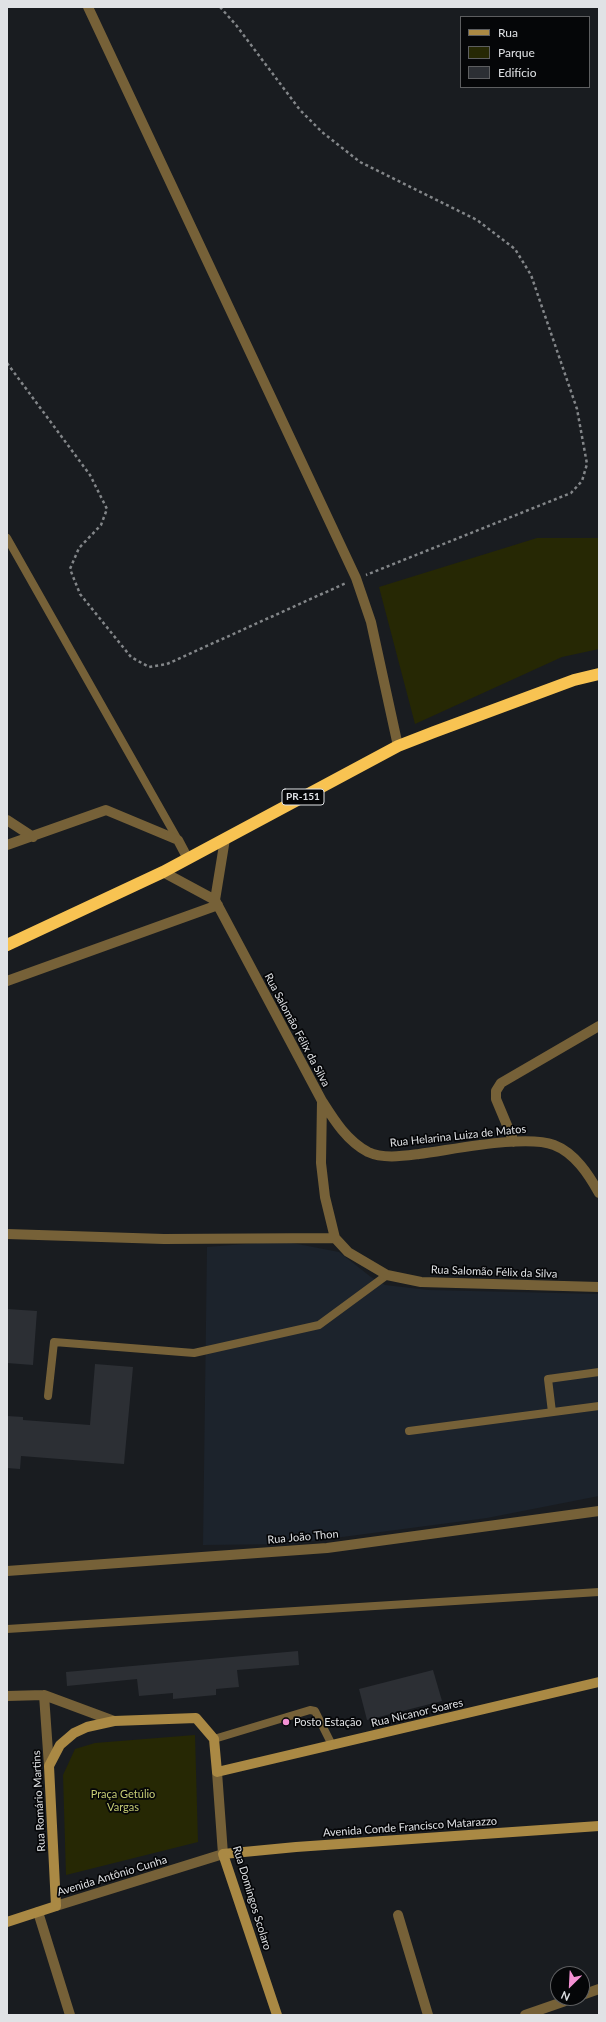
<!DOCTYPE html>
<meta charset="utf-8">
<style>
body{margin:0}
#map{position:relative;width:606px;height:2022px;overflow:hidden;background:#191c20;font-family:Lato,sans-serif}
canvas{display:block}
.frame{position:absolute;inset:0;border:8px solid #e0e2e5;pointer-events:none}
.legend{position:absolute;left:460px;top:16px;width:130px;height:72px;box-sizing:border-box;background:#050608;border:1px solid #5d5e60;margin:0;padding:5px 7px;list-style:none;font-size:12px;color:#e0e2e5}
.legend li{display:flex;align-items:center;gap:8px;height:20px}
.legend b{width:20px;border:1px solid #5d5e60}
.north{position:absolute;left:550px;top:1966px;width:40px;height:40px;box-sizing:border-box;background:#050608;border:1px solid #5d5e60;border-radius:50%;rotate:204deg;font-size:11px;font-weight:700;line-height:16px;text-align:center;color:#e0e2e5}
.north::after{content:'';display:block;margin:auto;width:14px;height:18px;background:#f491d4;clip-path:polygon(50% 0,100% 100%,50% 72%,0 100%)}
</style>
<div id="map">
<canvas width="606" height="2022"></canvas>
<div class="frame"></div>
<ul class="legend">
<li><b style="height:5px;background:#aa8944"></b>Rua</li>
<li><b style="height:11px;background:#262804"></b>Parque</li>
<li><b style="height:11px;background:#2c2f34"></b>Edifício</li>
</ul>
<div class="north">N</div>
</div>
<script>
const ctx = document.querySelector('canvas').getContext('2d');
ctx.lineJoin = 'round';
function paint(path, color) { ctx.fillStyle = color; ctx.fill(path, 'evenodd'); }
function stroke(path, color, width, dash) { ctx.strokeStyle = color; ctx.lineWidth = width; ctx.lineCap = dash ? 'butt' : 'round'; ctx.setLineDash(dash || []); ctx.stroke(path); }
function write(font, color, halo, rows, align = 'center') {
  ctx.font = font + ' Lato,sans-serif'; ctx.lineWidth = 3.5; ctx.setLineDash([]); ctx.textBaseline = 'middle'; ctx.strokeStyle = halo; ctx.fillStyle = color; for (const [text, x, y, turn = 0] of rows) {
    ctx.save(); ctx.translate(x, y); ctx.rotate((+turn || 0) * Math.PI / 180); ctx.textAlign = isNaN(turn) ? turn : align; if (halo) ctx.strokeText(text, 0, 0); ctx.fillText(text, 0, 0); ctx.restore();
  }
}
const built = new Path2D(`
 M282 1241 339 1252 371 1277 385 1285 429 1290 599 1294V1496L487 1518 289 1544 203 1545 207 1247Z`);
const green = new Path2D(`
 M537 538H599V649L562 657 415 724 379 587Z
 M195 1735 198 1842 66 1875 63 1775 75 1749 95 1743Z`);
const building = new Path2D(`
 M7 1309 37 1311 33 1365 7 1363Z
 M95 1364 133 1367 124 1464 21 1456 20 1469 7 1468V1416L23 1417V1420L90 1425Z
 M298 1651 299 1665 237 1670 239 1687 216 1689V1695L173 1699V1693L139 1696 137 1679 67 1686 66 1672Z
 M433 1670 442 1701 367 1720 359 1689Z`);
const path = new Path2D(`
 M220 7 236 25 300 110 322 132 360 162 477 220 515 249 531 275 577 409 587 464 582 481 571 493 366 575
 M7 363 90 475 107 509 101 525 79 548 70 569 80 594 131 657 149 667 167 664 346 583`);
const lane = new Path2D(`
 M7 538 178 840
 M48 1396 54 1342 194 1353 319 1325 387 1275
 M552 1412 548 1379 599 1372
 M409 1431 599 1406
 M7 1629 599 1592
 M214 1739 310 1710 315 1711 332 1745`);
const street = new Path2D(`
 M88 7 356 578 371 622 398 746
 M7 820 33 837
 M7 845 106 810 178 840 188 859
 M163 872 215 900
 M215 900 322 1101 321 1163 325 1197 335 1238 348 1252 387 1275 421 1282 599 1287
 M215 900 225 839
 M7 981 218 905
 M322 1101C334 1120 347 1141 368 1152 383 1159 403 1156 419 1154 452 1150 525 1134 554 1145 575 1153 589 1175 599 1193
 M514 1142 496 1099V1091L501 1083 599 1026
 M7 1234 164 1239 335 1238
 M7 1571 327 1548 599 1511
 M44 1695 49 1766
 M7 1696 44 1695 114 1721
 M56 1906 223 1854 217 1772
 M38 1912 70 2015
 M398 1915 428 2015
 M582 1995 599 1989
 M525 2015 574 1998`);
const secondary = new Path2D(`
 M7 1922 56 1906 49 1766 60 1745 74 1733 87 1727 114 1721 196 1718 214 1739 217 1772 599 1682
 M277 2015 223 1854 296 1847 599 1826`);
const highway = new Path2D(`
 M7 945 163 872 398 746 434 732 574 680 599 674`);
const markers = [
 [286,1722,4,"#f491d4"]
];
const shields = [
 [303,797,42]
];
const shieldNames = [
 ["PR-151",303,797]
];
const streetNames = [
 ["Rua Salomão Félix da Silva",297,1030,62],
 ["Rua Helarina Luiza de Matos",458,1136,-6],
 ["Rua Salomão Félix da Silva",494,1272,2],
 ["Rua João Thon",303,1537,-5],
 ["Rua Nicanor Soares",417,1713,-13],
 ["Rua Romário Martins",39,1801,-93],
 ["Avenida Conde Francisco Matarazzo",410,1827,-4],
 ["Avenida Antônio Cunha",112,1876,-17],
 ["Rua Domingos Scolaro",252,1898,73]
];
const poiNames = [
 ["Posto Estação",294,1722]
];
const parkNames = [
 ["Praça Getúlio",123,1794],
 ["Vargas",123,1807]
];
paint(built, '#1c232c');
paint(green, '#262804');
paint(building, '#2c2f34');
stroke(path, '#838689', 2.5, [3, 3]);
stroke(lane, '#766138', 8);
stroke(street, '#766138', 10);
stroke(secondary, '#aa8944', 10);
stroke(highway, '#f8c352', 12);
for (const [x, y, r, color] of markers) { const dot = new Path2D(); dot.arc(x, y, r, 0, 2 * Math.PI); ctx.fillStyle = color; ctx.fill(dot); stroke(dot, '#050608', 1.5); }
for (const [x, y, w] of shields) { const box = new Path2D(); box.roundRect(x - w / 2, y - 8, w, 16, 3); ctx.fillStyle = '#050608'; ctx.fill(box); stroke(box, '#e0e2e5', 1); }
write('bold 10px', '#e0e2e5', null, shieldNames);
write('11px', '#e0e2e5', '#050608', streetNames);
write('11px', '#e0e2e5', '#050608', poiNames, 'left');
write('11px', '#c5cb73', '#050608', parkNames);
</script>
